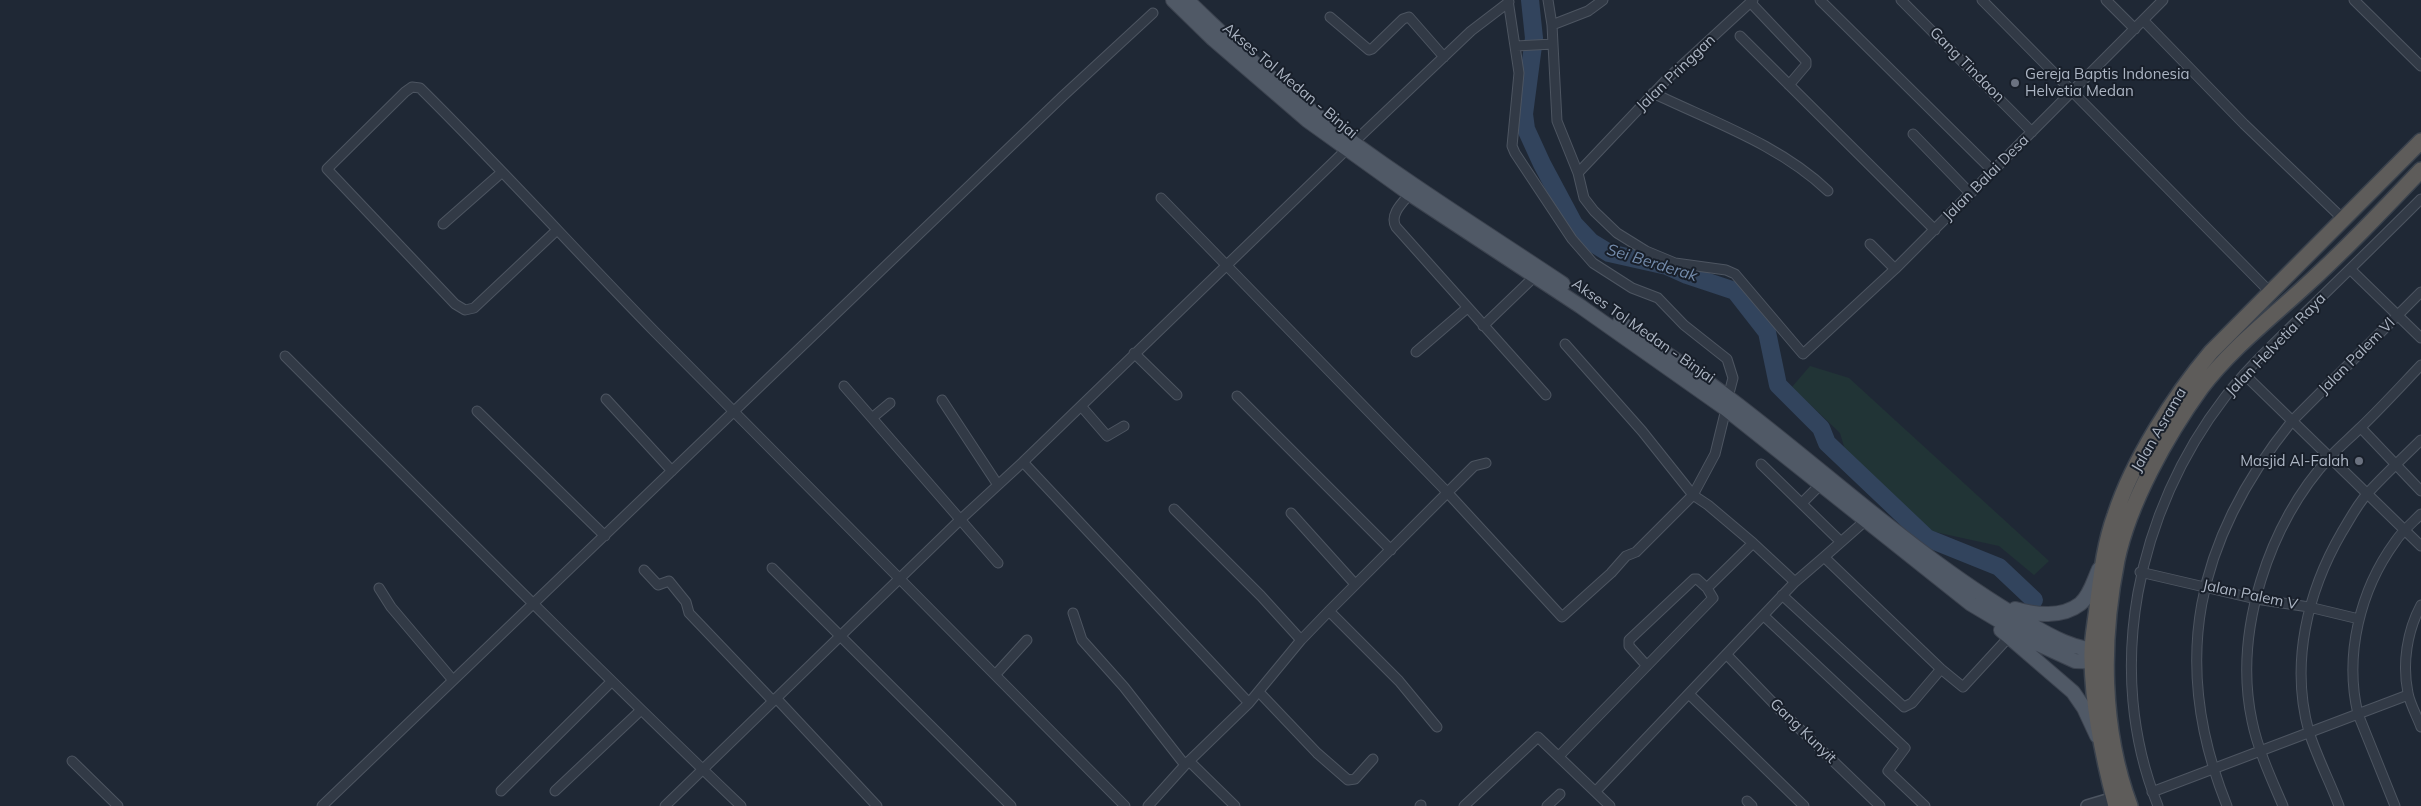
<!DOCTYPE html>
<style>
body{margin:0}
canvas{display:block;background:#1f2835}
</style>
<canvas width="2421" height="806"></canvas>
<script>
const ctx = document.querySelector('canvas').getContext('2d');
ctx.lineJoin = 'round';
function paint(path, color) { ctx.fillStyle = color; ctx.fill(path, 'evenodd'); }
function stroke(path, color, width, dash) { ctx.strokeStyle = color; ctx.lineWidth = width; ctx.lineCap = dash ? 'butt' : 'round'; ctx.setLineDash(dash || []); ctx.stroke(path); }
function write(font, color, halo, rows, align = 'center') {
  ctx.font = font + ' Mulish,sans-serif'; ctx.lineWidth = 4; ctx.setLineDash([]); ctx.textBaseline = 'middle'; ctx.strokeStyle = halo; ctx.fillStyle = color; for (const [text, x, y, turn = 0] of rows) {
    ctx.save(); ctx.translate(x, y); ctx.rotate((+turn || 0) * Math.PI / 180); ctx.textAlign = isNaN(turn) ? turn : align; if (halo) ctx.strokeText(text, 0, 0); ctx.fillText(text, 0, 0); ctx.restore();
  }
}
const green = new Path2D(`
 M1810 366 1849 378 2049 561 2034 575 1999 546 1926 530 1846 453 1840 433 1792 387Z`);
const river = new Path2D(`
 M1530 0 1534 38 1524 114 1526 129 1542 164 1574 224 1591 242 1609 253 1667 266 1687 275 1735 291 1767 332 1778 385 1821 428 1827 443 1927 538 1999 567 2034 600`);
const minor = new Path2D(`
 M1508 0 1519 73 1512 146 1515 153 1572 239 1593 263 1632 288 1658 298 1684 325 1727 359 1733 378 1728 397
 M1548 0 1552 25 1557 121 1578 173 1584 198 1594 211 1617 233 1646 251 1675 263 1726 270 1735 274 1803 354 1895 269 2163 0
 M1820 0 1993 171
 M1901 0 2032 132
 M1982 0 2271 293
 M2106 0 2135 29
 M2354 0 2421 66
 M1750 2 1806 61V65L1789 85
 M1330 17 1369 50 1372 49 1403 19 1409 17 1444 57
 M2144 21 2244 124 2343 219
 M1552 25 1588 11 1603 0
 M1740 36 1935 230
 M1516 46 1553 44
 M1653 93C1713 122 1780 145 1828 191
 M1913 134 1970 193
 M1353 143 1471 31 1509 2
 M1578 173 1668 78 1753 0
 M1410 194C1402 203 1389 215 1396 227L1546 395
 M1161 198 1446 491 1562 617 1611 573 1626 556 1636 552 1693 495 1715 454 1726 409
 M443 224 501 173
 M557 230 474 308 465 310 455 304 327 169 405 92 412 87 420 88C500 167 576 251 655 332 811 491 969 647 1125 806
 M1870 244 1895 269
 M2350 269 2421 338
 M1483 326 1534 277
 M1565 344 1642 431 1693 495 1708 505 1753 543 1795 582
 M1416 352 1466 309
 M1134 353 1177 395
 M285 356C436 507 587 659 741 806
 M2244 374 2421 546
 M844 386 872 418
 M1237 396 1391 550
 M606 399 672 471
 M942 400 998 485
 M890 403 872 418 998 563
 M1081 406 1107 436 1124 426
 M477 411 605 536
 M2361 428 2421 491
 M1023 462 1249 703
 M1761 464 1840 541
 M1802 503 1823 482
 M1174 509 1261 596 1301 640
 M1291 513 1355 584
 M1824 557 1866 520
 M772 568 1011 806
 M644 570 658 585 669 581 686 602 689 613 773 701
 M2140 572 2256 599 2309 607 2359 619
 M379 588 391 607 452 679
 M1782 595 1904 707 1912 703 1941 669
 M2421 605C2407 631 2402 664 2408 693 2410 704 2417 716 2421 727
 M1329 611 1399 681 1437 727
 M1073 613 1082 640 1124 687 1185 765
 M1764 616 1905 748 1888 771 1925 806
 M1727 655 1779 709 1880 806
 M1647 666 1629 646V640L1694 579H1697L1707 588
 M996 674 1027 640
 M1259 692 1317 753 1348 780 1355 779 1373 759
 M1689 694 1804 806
 M776 698 877 806
 M1560 755 1713 598 1707 588 1753 543
 M72 761 118 806
 M1189 761 1235 806
 M501 791 611 682
 M555 791 640 711
 M1596 791 1795 582 1824 557 1941 669 1963 687 2009 637
 M2152 792 2408 695
 M1747 801 1752 806
 M322 806 1063 96 1153 13
 M665 806 961 519 1023 462 1347 149
 M1148 806 1185 765 1249 703 1301 640 1329 611 1474 466 1486 463
 M1420 806 1421 805
 M1464 806 1538 737 1610 806
 M1547 806 1560 794
 M2158 806C2103 670 2137 511 2225 397 2248 367 2276 342 2303 315 2342 277 2382 238 2421 199
 M2227 806C2169 662 2196 540 2292 421L2421 292
 M2283 806C2271 778 2258 750 2252 721 2233 632 2269 522 2330 457 2339 447 2350 438 2360 428 2381 408 2401 386 2421 365
 M2339 806C2330 782 2317 757 2309 732 2290 664 2307 592 2342 532 2350 519 2357 505 2367 494 2384 475 2403 458 2421 440
 M2395 806 2358 714C2344 655 2360 590 2395 542 2402 531 2412 523 2421 514`);
const tertiary = new Path2D(`
 M2087 806 2114 798`);
const primary = new Path2D(`
 M1173 0 1213 39 1307 120 1410 194 1580 306 1726 409 1971 604 2038 644 2075 661 2103 662
 M1187 0C1228 40 1270 79 1315 114 1394 175 1479 228 1563 284
 M1620 322C1656 347 1694 371 1729 398 1827 472 1917 558 2023 620 2047 634 2074 651 2103 650
 M2015 609C2035 615 2062 618 2080 604 2090 596 2094 580 2099 569
 M2001 630 2073 692 2084 708 2097 736`);
const trunk = new Path2D(`
 M2116 806C2103 758 2093 710 2092 660 2091 643 2095 625 2097 608 2101 576 2104 545 2115 515 2133 460 2174 396 2211 352L2421 141
 M2130 806C2101 729 2101 640 2117 560 2129 503 2167 435 2201 388 2229 351 2267 321 2301 290 2343 252 2382 211 2421 170`);
const markers = [
 [2015,83,5,"#6b7280"],
 [2359,461,5,"#6b7280"]
];
const streetNames = [
 ["Gang Tindaon",1967,65,45],
 ["Jalan Pringgan",1676,73,-44],
 ["Akses Tol Medan - Binjai",1290,81,40],
 ["Jalan Balai Desa",1986,178,-45],
 ["Akses Tol Medan - Binjai",1643,331,35],
 ["Jalan Helvetia Raya",2276,345,-46],
 ["Jalan Palem VI",2357,356,-45],
 ["Jalan Asrama",2159,430,-60],
 ["Jalan Palem V",2250,595,12],
 ["Gang Kunyit",1803,731,44]
];
const poiNames = [
 ["Gereja Baptis Indonesia",2025,74],
 ["Helvetia Medan",2025,91],
 ["Masjid Al-Falah",2349,461,"right"]
];
const waterNames = [
 ["Sei Berderak",1652,263,17]
];
paint(green, '#213436');
stroke(river, '#32445d', 18);
stroke(minor, '#4d5561', 11);
stroke(tertiary, '#4d5561', 14);
stroke(primary, '#3c434f', 16);
stroke(trunk, '#3a424d', 18);
stroke(minor, '#323a46', 9);
stroke(tertiary, '#323a46', 11);
stroke(primary, '#505966', 14);
stroke(trunk, '#5e5c5a', 15);
for (const [x, y, r, color] of markers) { const dot = new Path2D(); dot.arc(x, y, r, 0, 2 * Math.PI); ctx.fillStyle = color; ctx.fill(dot); stroke(dot, '#181f2a', 2); }
write('15px', '#acb5c3', '#181f2a', streetNames);
write('15px', '#acb5c3', '#181f2a', poiNames, 'left');
write('italic 16px', '#748cac', '#181f2a', waterNames);
</script>
